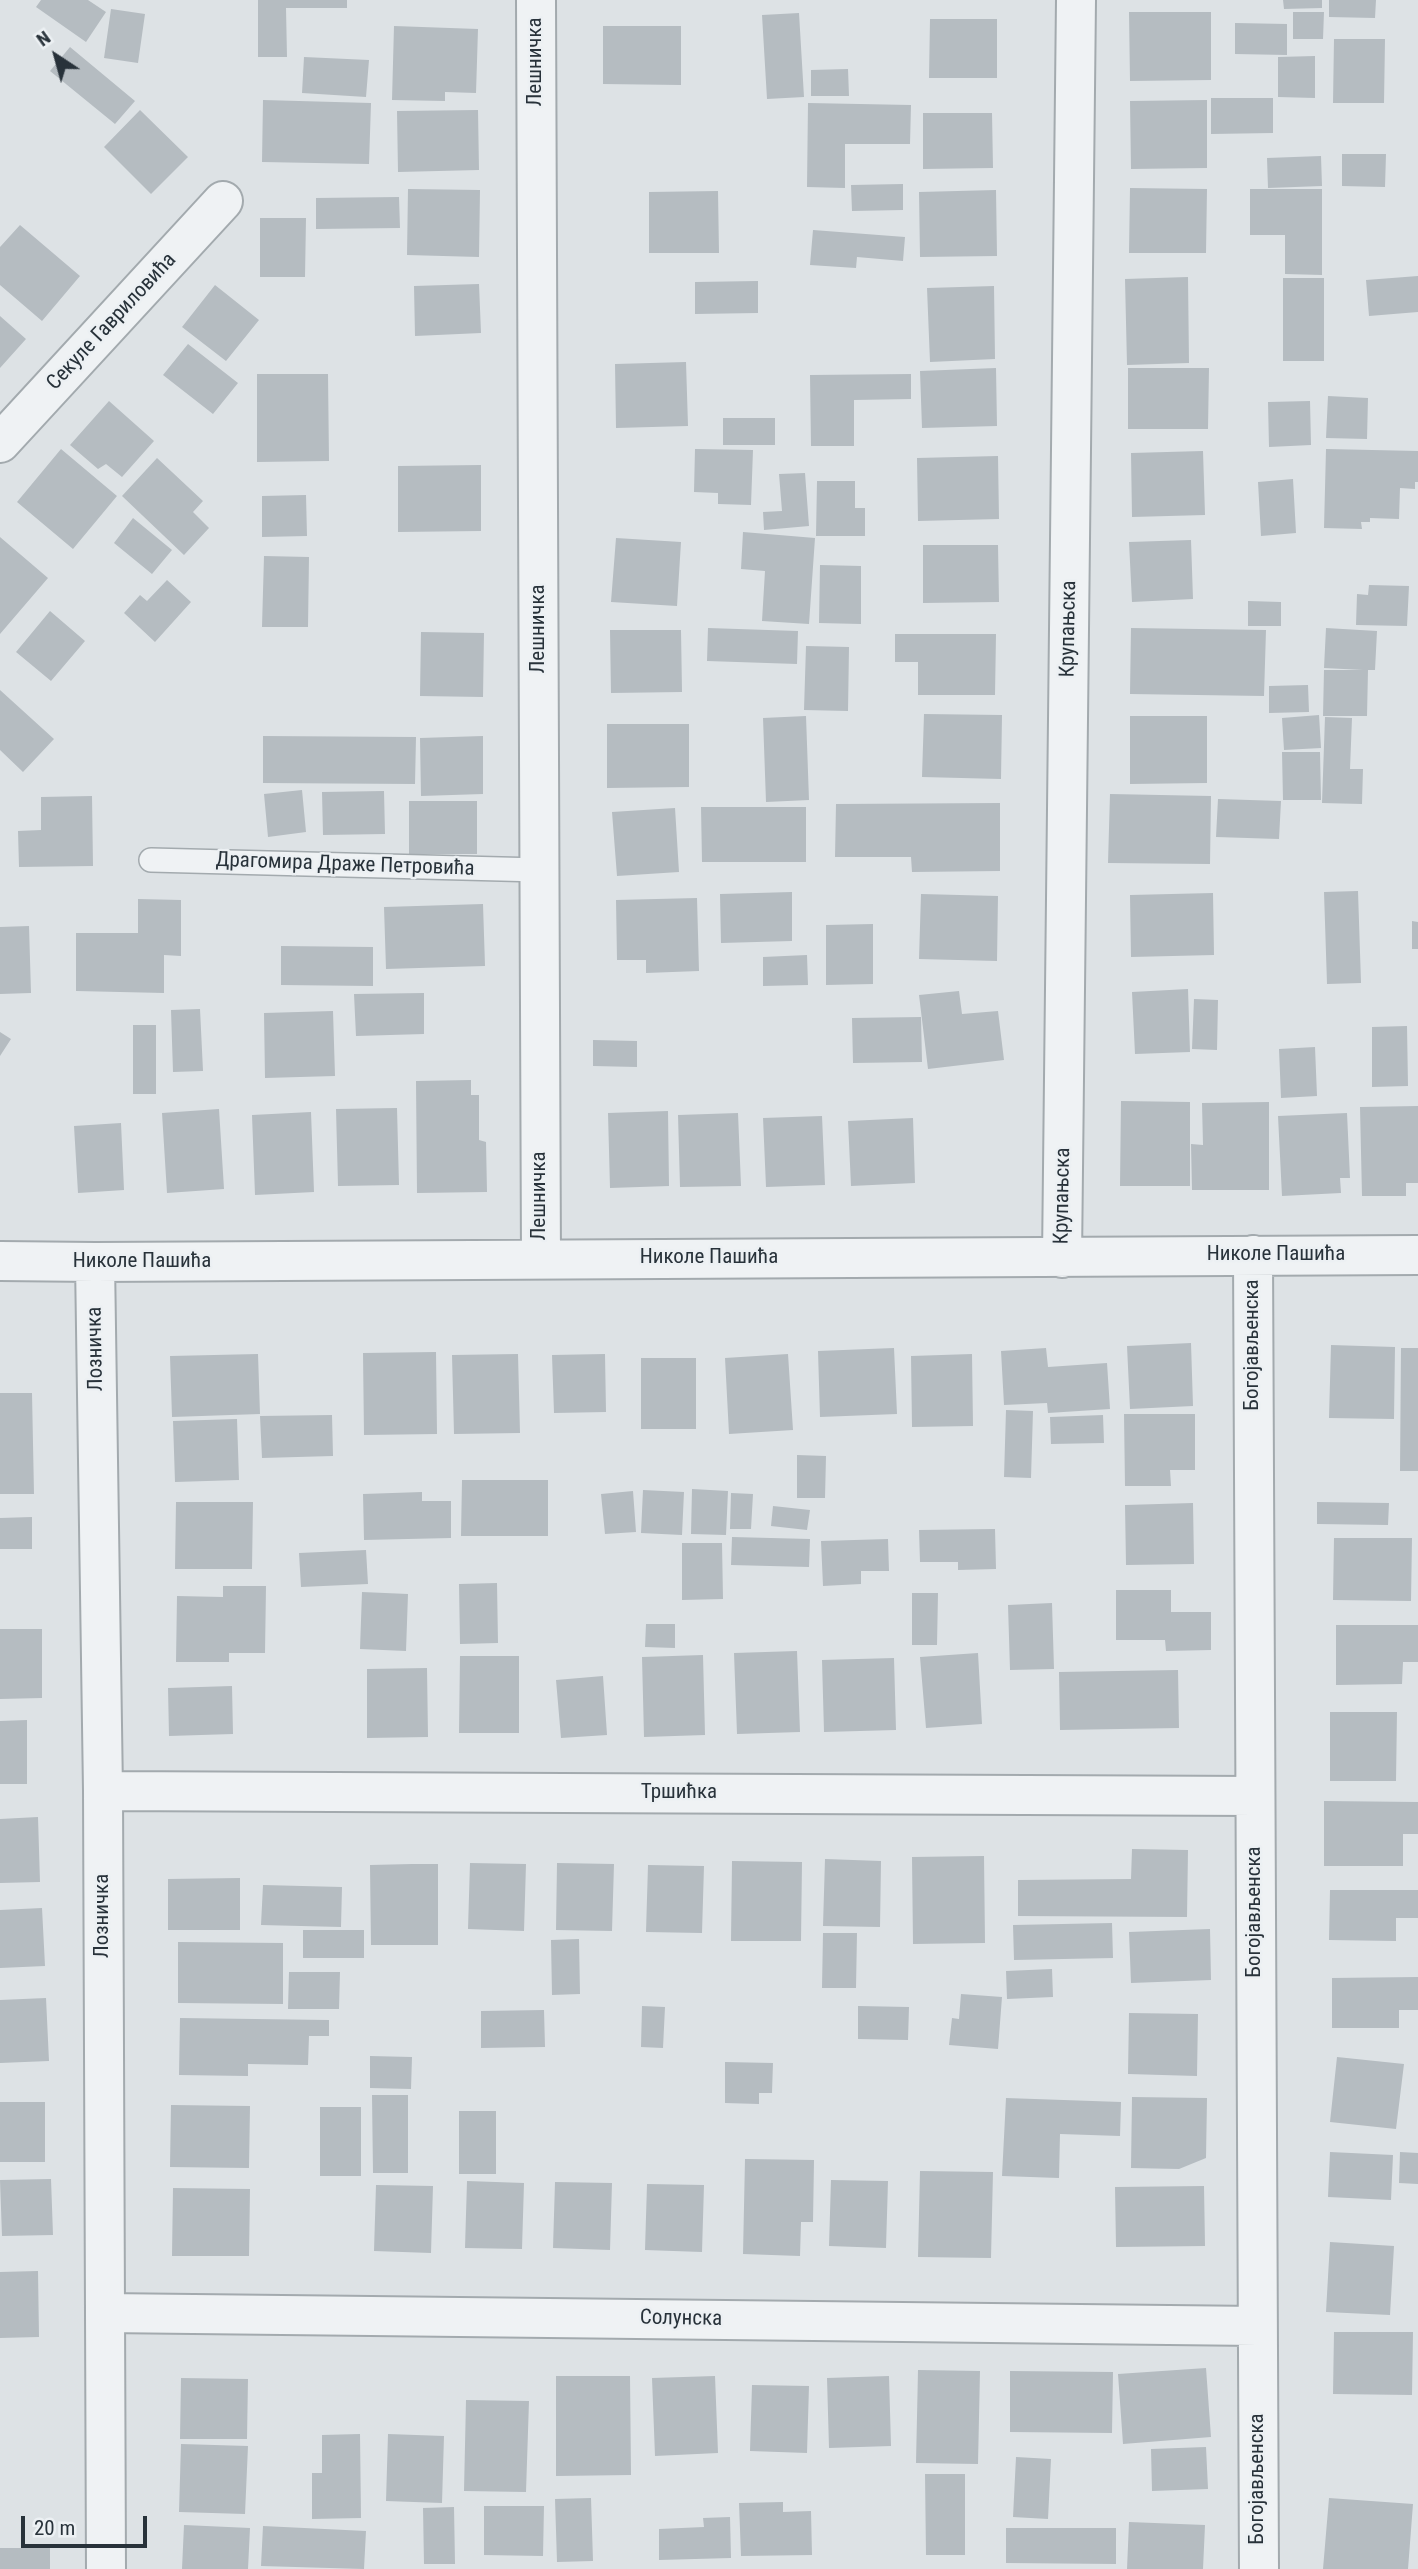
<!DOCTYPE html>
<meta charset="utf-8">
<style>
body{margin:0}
#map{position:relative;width:1418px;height:2569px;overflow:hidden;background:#dde2e5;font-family:"Roboto Condensed",sans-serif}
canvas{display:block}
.north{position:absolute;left:21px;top:21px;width:70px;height:70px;-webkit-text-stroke:5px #ecf0f3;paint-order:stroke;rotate:324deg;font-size:19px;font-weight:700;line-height:28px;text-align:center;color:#28323a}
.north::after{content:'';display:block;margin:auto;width:24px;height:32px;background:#28323a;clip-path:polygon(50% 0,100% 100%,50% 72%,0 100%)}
.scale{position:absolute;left:21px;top:2516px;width:126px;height:32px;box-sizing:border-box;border:4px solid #28323a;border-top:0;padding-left:9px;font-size:21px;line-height:24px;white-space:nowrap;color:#28323a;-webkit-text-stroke:5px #ecf0f3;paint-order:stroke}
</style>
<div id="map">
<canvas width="1418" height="2569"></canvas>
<div class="north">N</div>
<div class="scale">20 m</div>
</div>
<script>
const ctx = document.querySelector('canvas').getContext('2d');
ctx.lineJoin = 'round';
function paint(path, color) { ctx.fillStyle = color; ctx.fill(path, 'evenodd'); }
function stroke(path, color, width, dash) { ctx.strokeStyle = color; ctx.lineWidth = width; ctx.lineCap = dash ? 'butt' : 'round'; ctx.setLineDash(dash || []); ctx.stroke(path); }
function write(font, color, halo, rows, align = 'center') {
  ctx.font = font + ' "Roboto Condensed",sans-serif'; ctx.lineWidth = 5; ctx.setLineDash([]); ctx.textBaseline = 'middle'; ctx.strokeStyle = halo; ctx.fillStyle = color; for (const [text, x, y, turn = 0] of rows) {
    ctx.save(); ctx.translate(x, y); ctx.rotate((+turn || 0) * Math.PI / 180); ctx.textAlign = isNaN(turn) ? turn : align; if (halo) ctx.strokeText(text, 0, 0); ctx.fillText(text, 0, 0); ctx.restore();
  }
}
const building = new Path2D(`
 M41 0H88L106 12 86 42 36 7Z
 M258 0H347V8H286L287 57H258Z
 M1283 0H1322V8L1284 9Z
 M1329 0H1376L1375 18 1329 17Z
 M111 9 145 14 138 63 104 58Z
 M1129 12H1211V80L1130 81Z
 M1293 12H1324L1323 39H1293Z
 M799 13 804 97 767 99 762 15Z
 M930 19H997V78H929Z
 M1235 23 1287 24V55L1235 54Z
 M394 26 478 29 476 93 445 92V101L392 100Z
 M603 26H681V85L603 84Z
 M1334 39H1385L1384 103H1333Z
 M70 47 135 101 115 124 50 71Z
 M1315 56V98L1278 97V57Z
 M304 57 369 60 366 97 302 93Z
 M848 69 849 96H811V70Z
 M1211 98H1273V133L1211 134Z
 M263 100 371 103 369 164 262 162Z
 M1207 100V168L1131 169 1130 101Z
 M808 103 911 105 910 144H845V188L807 187Z
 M140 110 188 157 151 194 104 147Z
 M478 110 479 170 398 172 397 111Z
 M923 113H992L993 168 923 169Z
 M1342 154H1386L1385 187 1342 186Z
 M1321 156 1322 186 1268 188 1267 158Z
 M903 184V210L852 211 851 185Z
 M1130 188 1207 189 1206 253H1129Z
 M408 189 480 190 479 257 407 255Z
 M1250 189H1322V275L1285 274V235H1250Z
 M996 190 997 256 920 257 919 192Z
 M718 191 719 253H649V192Z
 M399 197 400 228 316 229V198Z
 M260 218H306L305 277H260Z
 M20 225 80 276 42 321 0 285V247Z
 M813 230 905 237 903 261 857 257 856 268 810 265Z
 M1418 276V312L1369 316 1366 280Z
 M1188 277 1189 363 1127 365 1125 279Z
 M1283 278H1324V361H1283Z
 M758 281V313L695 314V282Z
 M479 284 481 333 415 336 414 286Z
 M215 285 259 320 226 361 182 327Z
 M994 286 995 359 930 362 927 288Z
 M0 316 26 339 0 368Z
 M188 344 238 383 213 414 163 375Z
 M686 362 688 426 616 428 615 364Z
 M996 368 997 426 922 428 920 371Z
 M1128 368H1209L1208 429H1128Z
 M257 374H328L329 461 257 462Z
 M911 374V399L854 400V446H811L810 375Z
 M1328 396 1368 398 1367 439 1326 438Z
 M109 401 154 441 122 477 106 464 98 469 70 445Z
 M1310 401 1311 445 1269 447 1268 402Z
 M723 418H775V445H723Z
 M61 449 117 496 73 549 17 502Z
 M695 449 753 450 751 505 718 504V493L694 492Z
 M1326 449 1418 451V482H1415V489L1400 488 1399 519 1370 518V522H1361L1362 529 1324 528Z
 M1203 451 1205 515 1132 517 1131 453Z
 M998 456 999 519 918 521 917 458Z
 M157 458 203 501 193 512 209 528 184 555 122 496Z
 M481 465V531L398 532V466Z
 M805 473 809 526 764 530 763 512 782 511 779 474Z
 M1293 479 1296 533 1261 536 1258 482Z
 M817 481H855V508H865V536H816Z
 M306 495 307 536 262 537V496Z
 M133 518 172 550 152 574 114 543Z
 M743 532 815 538 809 624 762 621 765 571 741 569Z
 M0 537 48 578 0 634Z
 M616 538 681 542 677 606 611 602Z
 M1191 540 1193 599 1132 602 1129 542Z
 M923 545H998L999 602 923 603Z
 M264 556 309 557 308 627H262Z
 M820 565 861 566V624L819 623Z
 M167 580 191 602 155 642 124 613 140 595 147 601Z
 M1369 585 1409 586 1407 626 1356 625 1357 594 1368 595Z
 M1248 601 1281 602V626H1248Z
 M50 611 85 641 51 681 16 652Z
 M708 628 798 631 797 664 707 661Z
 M1131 628 1266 630 1264 696 1130 694Z
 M1326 628 1377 631 1375 670H1368L1367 716H1323L1324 670H1363L1324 668Z
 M610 630H681L682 692 611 693Z
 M421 632 484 633 483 697 420 696Z
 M895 634H996L995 695H918V662H895Z
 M806 646 849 647 848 711 804 710Z
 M1308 685 1309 712 1269 713V686Z
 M0 690 54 739 23 772 0 750Z
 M924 714 1002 715 1001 779 922 777Z
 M1319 715 1321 748 1284 750 1282 718Z
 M806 716 809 800 766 802 763 718Z
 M1130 716H1207V783L1130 784Z
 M1325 717 1352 718 1350 769H1363L1362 804 1322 803Z
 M607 724H689V787L607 788Z
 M263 736 416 737 415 784 263 783Z
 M483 736V794L421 796 420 738Z
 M1282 752H1320L1321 800H1283Z
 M302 790 306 832 268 837 264 794Z
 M384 791 385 834 323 835 322 792Z
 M1110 794 1211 796 1210 864 1108 863Z
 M92 796 93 866 19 867 18 831 41 830V797Z
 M1218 799 1281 801 1279 839 1216 837Z
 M409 801H477V854H409Z
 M1000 803V871L912 872 911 857H835L836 804Z
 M701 807H806V862H702Z
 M675 808 679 872 617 876 612 812Z
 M1358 891 1361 983 1327 984 1324 892Z
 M792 892V941L721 943 720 894Z
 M1213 893 1214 955 1131 957 1130 895Z
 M921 894 998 896 997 961 919 959Z
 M697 898 699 971 646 973V960H617L616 900Z
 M138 899 181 900V956L164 955V993L76 991V933H138Z
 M483 904 485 966 386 969 384 907Z
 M1412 921 1418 922V949H1412Z
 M873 924V984L826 985V925Z
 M29 926 31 993 0 994V927Z
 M281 946 373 947V986L281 985Z
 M807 955 808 985 763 986V957Z
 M1188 989 1190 1052 1135 1054 1132 992Z
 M959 991 962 1014 998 1011 1004 1060 928 1069 919 995Z
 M424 993V1034L356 1036 354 994Z
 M1194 999 1218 1000 1217 1050 1192 1049Z
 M200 1009 203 1071 173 1072 171 1010Z
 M333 1011 335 1076 265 1078 264 1013Z
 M921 1017 922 1062 853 1063 852 1018Z
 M133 1025H156V1094H133Z
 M1407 1026 1408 1086 1372 1087V1027Z
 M0 1032 11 1039 0 1056Z
 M593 1040 637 1041V1067L593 1066Z
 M1315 1047 1317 1096 1281 1098 1279 1049Z
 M471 1080V1095H479V1140L486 1142 487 1192 417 1193 416 1081Z
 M1121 1101 1190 1102V1186H1120Z
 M1269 1102V1190H1192L1191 1144 1203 1145 1202 1103Z
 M1418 1106V1183H1406V1196H1362L1360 1107Z
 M397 1108 399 1185 338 1186 336 1109Z
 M219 1109 224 1189 167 1193 162 1113Z
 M668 1111 669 1186 610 1188 608 1113Z
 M311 1112 314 1192 255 1195 252 1115Z
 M738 1113 741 1186 680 1187 678 1115Z
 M1347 1113 1350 1178H1340L1341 1193 1282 1196 1278 1116Z
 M822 1116 825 1185 766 1187 763 1118Z
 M913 1118 915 1183 851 1186 848 1121Z
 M121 1123 124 1190 78 1193 74 1126Z
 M1191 1343 1193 1406 1130 1409 1127 1346Z
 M1331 1345 1395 1347 1394 1419 1329 1418Z
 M894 1348 897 1414 820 1417 818 1351Z
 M1046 1348 1048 1367 1107 1363 1110 1409 1048 1413 1047 1403 1004 1405 1001 1351Z
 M1401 1348H1418V1471H1400Z
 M436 1352 437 1434 364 1435 363 1353Z
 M258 1354 260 1414 172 1417 170 1356Z
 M518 1354 520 1433 454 1434 452 1355Z
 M605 1354 606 1412 554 1413 552 1355Z
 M788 1354 793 1430 729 1434 725 1358Z
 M972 1354 973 1426 912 1427 911 1356Z
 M641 1358H696V1429H641Z
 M0 1393H32L34 1494H0Z
 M1006 1410 1033 1411 1031 1478 1004 1477Z
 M1124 1414H1195V1470H1170L1171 1486H1125Z
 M332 1415 333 1456 262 1458 260 1416Z
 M1103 1415 1104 1443 1051 1444 1050 1417Z
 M237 1419 239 1480 175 1482 173 1421Z
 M797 1455 826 1456 825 1498H797Z
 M462 1480H548V1536H461Z
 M692 1489 728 1491 726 1535 691 1534Z
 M643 1490 684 1492 682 1535 641 1533Z
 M633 1491 636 1532 605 1534 601 1494Z
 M422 1492V1501H451V1538L364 1540 363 1494Z
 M731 1493 753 1494 751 1529H730Z
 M176 1502H253L252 1569H175Z
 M1317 1502 1389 1503 1388 1525 1317 1524Z
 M1193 1503 1194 1564 1126 1565 1125 1505Z
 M773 1506 810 1510 807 1530 771 1526Z
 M32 1517V1549H0V1518Z
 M995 1529 996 1569 958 1570V1562H920L919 1530Z
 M732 1537 810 1539 809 1567 731 1565Z
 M1334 1538H1412L1411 1601 1333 1600Z
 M888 1539 889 1571H861V1584L823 1586 821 1541Z
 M682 1543H722L723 1599 682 1600Z
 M366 1550 368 1584 301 1587 299 1553Z
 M497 1583 498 1643 460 1644 459 1584Z
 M223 1586H266L265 1653H229V1662H176L177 1596 223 1597Z
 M1116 1590H1171V1612H1211V1650L1166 1651 1165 1640H1116Z
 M362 1592 408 1594 406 1651 360 1649Z
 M912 1593H938L937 1645H912Z
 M1052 1603 1054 1669 1010 1670 1008 1605Z
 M646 1624H675V1648L645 1647Z
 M1336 1625H1418V1662H1403L1402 1684 1336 1685Z
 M0 1629H42V1698L0 1699Z
 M797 1651 800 1732 737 1734 734 1653Z
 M978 1653 982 1724 926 1728 920 1657Z
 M703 1655 705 1735 644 1737 642 1657Z
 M460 1656H519V1733H459Z
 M894 1658 896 1730 824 1732 822 1660Z
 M427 1668 428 1737 367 1738V1669Z
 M1178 1670 1179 1728 1060 1730 1059 1672Z
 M603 1676 607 1735 561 1738 556 1680Z
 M232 1686 233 1734 169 1736 168 1688Z
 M1330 1712H1397L1396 1781H1330Z
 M27 1720V1784H0V1721Z
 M1324 1801 1418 1802V1834H1403V1866H1324Z
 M38 1817 40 1882 0 1883V1819Z
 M1132 1849 1188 1850 1187 1917 1018 1916V1880L1131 1879Z
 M984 1856 985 1943 913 1944 912 1857Z
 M825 1859 881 1861 880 1927 823 1926Z
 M732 1861 802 1862 801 1941H731Z
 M470 1863 526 1864 524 1931 468 1929Z
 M557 1863 614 1864 612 1931 556 1930Z
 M412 1864H438V1945H371L370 1865Z
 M648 1865 704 1866 702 1933 646 1932Z
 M240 1878V1930H168V1879Z
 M263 1885 342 1887 341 1927 261 1925Z
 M1330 1890H1418V1918H1396V1941L1329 1940Z
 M42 1908 45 1966 0 1968V1910Z
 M1112 1923 1113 1958 1014 1960 1013 1925Z
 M1210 1929 1211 1980 1131 1983 1129 1932Z
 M303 1930H364V1958H303Z
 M823 1933H857L856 1988H822Z
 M579 1939 580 1994 552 1995 551 1940Z
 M178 1942 283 1943V2004L178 2003Z
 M1052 1969 1053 1997 1007 1999 1006 1971Z
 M289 1972H340L339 2009H288Z
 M1418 1977V2010H1399V2028H1332V1978Z
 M961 1994 1002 1997 998 2049 949 2045 952 2018 959 2019Z
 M46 1998 49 2061 0 2063V2000Z
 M642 2006 665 2007 663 2048 641 2047Z
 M858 2006 909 2007 908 2040 858 2039Z
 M544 2010 545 2047 481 2048V2011Z
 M1129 2013 1198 2014 1197 2076 1128 2074Z
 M180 2018 329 2020V2036H309L308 2065 248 2064V2076L179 2075Z
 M370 2056 412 2057 411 2089 370 2088Z
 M1337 2057 1404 2064 1396 2129 1330 2122Z
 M725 2062 773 2063 772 2093H759V2104L725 2103Z
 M372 2095H408V2173H373Z
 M1132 2097 1207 2098 1206 2158 1179 2169 1131 2168Z
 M1006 2098 1121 2102 1120 2136 1060 2134 1059 2178 1002 2176Z
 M0 2102H45V2162H0Z
 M171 2105 250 2106 249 2168 170 2167Z
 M320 2107H361V2176H320Z
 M459 2111H496V2174H459Z
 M1330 2152 1393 2155 1391 2200 1328 2197Z
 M1400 2152 1418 2153V2184L1399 2183Z
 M745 2159 814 2160 813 2222H801L800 2256 743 2254Z
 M920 2171 993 2172 991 2258 918 2257Z
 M51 2179 53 2235 2 2236 0 2180Z
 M831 2180 888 2181 886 2248 829 2246Z
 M467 2181 524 2183 522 2249 465 2248Z
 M555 2182 612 2183 610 2250 553 2248Z
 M647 2184 704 2185 702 2252 645 2250Z
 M376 2185 433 2186 431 2253 374 2251Z
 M1204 2186 1205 2246 1116 2247 1115 2187Z
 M173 2188 250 2189 249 2256H172Z
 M1330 2242 1394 2246 1390 2315 1326 2312Z
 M38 2271 39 2337 0 2338V2272Z
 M1334 2332H1413L1412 2395 1333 2394Z
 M1206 2368 1211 2437 1123 2444 1118 2374Z
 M918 2370 980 2371 978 2464 916 2463Z
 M1010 2371 1113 2372 1112 2433 1010 2432Z
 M556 2376H630L631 2475 556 2476Z
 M715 2376 718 2453 655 2456 652 2378Z
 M889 2376 891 2446 829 2448 827 2378Z
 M181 2378 248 2379 247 2439H180Z
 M752 2385 809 2386 807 2453 750 2451Z
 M466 2400 529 2401 526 2492 464 2491Z
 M360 2434 361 2518 312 2519V2473H322V2435Z
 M388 2434 444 2436 442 2503 386 2501Z
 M181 2444 248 2446 245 2514 179 2512Z
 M1206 2447 1208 2489 1152 2491 1151 2449Z
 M1016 2457 1051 2459 1048 2519 1013 2517Z
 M925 2474H965V2555H926Z
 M591 2498 593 2561 557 2562 555 2499Z
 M1329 2498 1413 2504 1408 2569H1323Z
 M783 2502V2512L811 2511 812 2555 741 2556 739 2503Z
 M484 2506H544L543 2556 484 2555Z
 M454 2507 455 2564H424L423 2508Z
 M730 2517 731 2558 659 2560V2529L704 2527 703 2518Z
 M1129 2522 1205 2525 1203 2569H1127Z
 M184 2525 250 2528 248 2569H182Z
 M263 2526 366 2531 364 2569 261 2566Z
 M1006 2528H1116V2564L1006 2563Z
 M0 2548H50V2569H0Z`);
const service = new Path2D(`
 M151 860 540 870`);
const minor = new Path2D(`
 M536 0 541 1259
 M0 443 223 201
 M1253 1255 1259 2569
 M1062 1258 1076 0
 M0 1261 95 1262 1418 1255
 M95 1262 103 1791 106 2569
 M103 1791 1255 1796
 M105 2313 1257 2326`);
const streetNames = [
 ["Лешничка",536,62,-90],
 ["Секуле Гавриловића",112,322,-47],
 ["Лешничка",539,629,-90],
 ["Крупањска",1069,629,-89],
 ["Драгомира Драже Петровића",345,865,2],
 ["Лешничка",540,1196,-90],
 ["Крупањска",1063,1196,-89],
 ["Николе Пашића",1276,1255],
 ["Николе Пашића",709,1258],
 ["Николе Пашића",142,1262],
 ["Богојављенска",1253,1345,-90],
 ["Лозничка",96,1349,-91],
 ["Тршићка",679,1793],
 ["Богојављенска",1255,1912,-90],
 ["Лозничка",103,1916,-90],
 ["Солунска",681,2319,1],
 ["Богојављенска",1258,2479,-90]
];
paint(building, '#b5bcc1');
stroke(service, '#a3aaae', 26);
stroke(minor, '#a3aaae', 42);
stroke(service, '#eff2f4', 23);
stroke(minor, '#eff2f4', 38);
write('21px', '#28323a', '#ecf0f3', streetNames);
</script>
